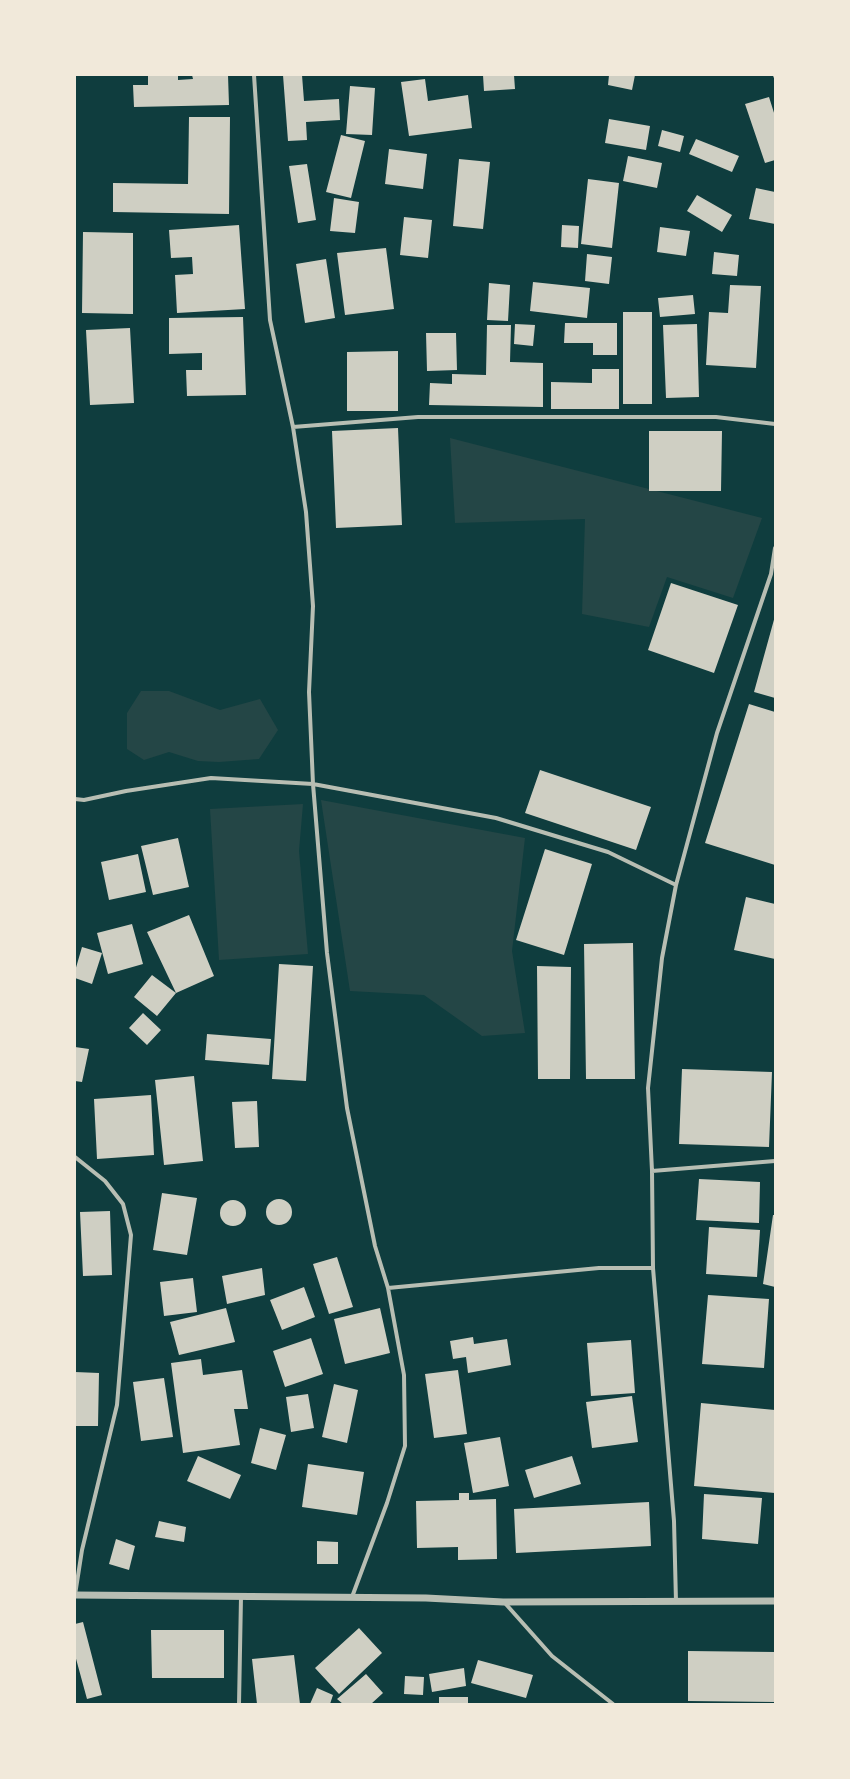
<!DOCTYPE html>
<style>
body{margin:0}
#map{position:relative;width:850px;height:1779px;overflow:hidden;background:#0f3d3e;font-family:Ubuntu,sans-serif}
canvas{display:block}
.frame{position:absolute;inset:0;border:76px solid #f1e9da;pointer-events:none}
</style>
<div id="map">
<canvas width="850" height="1779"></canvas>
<div class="frame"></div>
</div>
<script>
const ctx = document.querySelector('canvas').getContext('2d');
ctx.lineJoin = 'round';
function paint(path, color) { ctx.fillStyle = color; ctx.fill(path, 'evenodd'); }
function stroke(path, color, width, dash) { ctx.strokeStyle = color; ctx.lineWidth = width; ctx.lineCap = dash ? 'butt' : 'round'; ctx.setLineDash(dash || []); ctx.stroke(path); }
const green = new Path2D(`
 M450 438 762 518 733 598 667 577 649 627 582 614 585 519 455 523Z
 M141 691H169L220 710 260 699 278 730 259 759 219 762 198 761 169 752 144 760 127 749V713Z
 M321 800 525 838 512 951 525 1033 482 1036 424 995 350 991Z
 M303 804 299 851 308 954 219 960 210 809Z`);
const building = new Path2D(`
 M148 75H178V80L193 79 192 75H228L229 105 134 107 133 85H148Z
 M283 75H302L304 101 339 99 340 120 306 122 307 140 288 141Z
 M483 75H514L515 89 484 91Z
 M609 75H635L632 90 608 85Z
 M425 79 428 101 468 95 472 128 409 136 401 82Z
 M350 86 375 88 372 135 346 134Z
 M769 97 775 116V160L765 163 745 104Z
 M189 117H230L229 214 113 212V183L188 184Z
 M609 119 650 126 646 150 605 143Z
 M662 130 684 136 680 152 658 146Z
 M341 135 365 141 351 198 326 192Z
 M696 139 739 156 732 172 689 154Z
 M389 149 427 154 423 189 385 184Z
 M628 156 662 163 657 188 623 181Z
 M459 159 490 162 483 229 453 226Z
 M307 164 316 220 298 223 289 166Z
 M588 179 619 183 612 248 581 244Z
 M756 188 775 192V224L749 219Z
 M697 195 732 215 722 232 687 211Z
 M334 198 359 202 355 233 330 231Z
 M404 217 432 220 428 258 400 255Z
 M239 225 245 309 177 313 175 275 193 274 192 257 171 258 169 230Z
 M562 225 579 226 578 248 561 247Z
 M660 227 690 231 686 256 657 252Z
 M83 232 133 233V314L82 313Z
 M386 248 394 309 345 315 337 253Z
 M714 252 739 255 737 276 712 274Z
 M587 254 612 257 609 284 585 281Z
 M326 259 335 318 305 323 296 264Z
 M533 282 590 288 587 318 530 311Z
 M489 283 510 285 508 321 487 320Z
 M730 285 761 286 756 368 706 365 709 312 728 313Z
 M693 295 695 314 660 317 658 298Z
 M623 312H652V404H623Z
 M243 317 246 395 187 396 186 370H202V353L169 354V318Z
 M565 323H617V355H593V343H564Z
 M515 324 535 325 533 346 514 344Z
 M697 324 699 397 666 398 663 325Z
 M487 325H511L510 362 543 363V407L429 405 430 383 452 384V374L486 375Z
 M130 328 134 403 90 405 86 330Z
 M426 333H456L457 370 427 371Z
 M398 351V411H347V352Z
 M592 369H619V409H551V382L592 383Z
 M398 428 402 525 336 528 332 431Z
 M649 431H722L721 491H649Z
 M671 583 738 605 714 673 648 650Z
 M775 616V698L754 692Z
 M749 704 775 712V865L705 843Z
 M540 770 651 807 636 850 525 813Z
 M178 838 189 887 153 895 141 846Z
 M545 849 592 864 564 955 516 940Z
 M138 854 146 892 109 900 101 862Z
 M746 897 775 904V959L734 950Z
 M189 915 214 976 176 993 147 932Z
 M132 924 143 964 108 974 97 933Z
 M633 943 635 1079H586L584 944Z
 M82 947 102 953 92 984 75 978V971Z
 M279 964 313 966 306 1081 272 1079Z
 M537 966 571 967 570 1079H538Z
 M152 975 176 993 157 1016 134 997Z
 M143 1013 161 1030 147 1045 129 1028Z
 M207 1034 271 1039 269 1065 205 1060Z
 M75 1047 89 1049 82 1082 75 1081Z
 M682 1069 772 1072 769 1147 679 1144Z
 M194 1076 203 1161 164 1165 155 1080Z
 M151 1095 154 1155 97 1159 94 1099Z
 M257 1101 259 1147 235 1148 232 1102Z
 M699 1179 760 1182 759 1223 696 1220Z
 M162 1193 197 1198 187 1255 153 1250Z
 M266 1212a13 13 0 1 1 26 0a13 13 0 1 1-26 0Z
 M220 1213a13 13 0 1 1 26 0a13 13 0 1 1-26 0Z
 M110 1211 112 1275 83 1276 80 1212Z
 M773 1215H775V1287L763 1284Z
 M709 1227 760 1230 757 1277 706 1274Z
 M337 1257 353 1307 329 1314 313 1264Z
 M262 1268 265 1295 227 1304 222 1276Z
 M193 1278 197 1312 164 1316 160 1282Z
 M304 1287 315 1317 282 1330 270 1300Z
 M708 1295 769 1299 764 1368 702 1364Z
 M226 1308 235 1342 179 1355 170 1322Z
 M380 1308 390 1353 345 1364 334 1319Z
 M473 1337 474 1344 507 1339 511 1365 468 1373 466 1357 453 1359 450 1341Z
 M311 1338 323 1374 285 1387 273 1351Z
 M631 1340 635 1393 591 1396 587 1343Z
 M201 1359 203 1375 242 1370 248 1409H234L240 1445 183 1453 171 1363Z
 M458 1370 467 1434 434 1438 425 1374Z
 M75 1372 99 1373 98 1426H75Z
 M164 1378 173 1437 141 1441 133 1382Z
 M334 1384 358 1390 347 1443 322 1437Z
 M308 1394 314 1428 291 1432 286 1397Z
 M632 1396 638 1442 592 1448 586 1402Z
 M701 1403 775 1410V1493L694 1486Z
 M260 1428 286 1435 276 1470 251 1463Z
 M500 1437 509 1486 473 1493 464 1443Z
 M198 1456 241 1475 230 1499 187 1481Z
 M572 1456 581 1484 534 1498 525 1470Z
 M308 1464 364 1472 357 1515 302 1507Z
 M459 1493H469V1500L496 1499 497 1559 458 1560V1547L417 1548 416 1501 459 1500Z
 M704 1494 762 1498 758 1544 702 1539Z
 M649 1502 651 1546 516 1553 514 1509Z
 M159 1521 186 1527 184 1542 155 1537Z
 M116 1539 135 1546 129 1570 109 1564Z
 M317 1541 338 1542V1564H317Z
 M83 1622 102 1695 87 1699 75 1655V1624Z
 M359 1628 382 1653 339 1694 315 1668Z
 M151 1630H224V1678H152Z
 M688 1651 775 1652V1702L688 1701Z
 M294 1655 300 1704H257L252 1659Z
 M478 1660 533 1675 526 1698 471 1683Z
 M464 1668 466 1686 432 1692 429 1674Z
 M366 1674 383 1693 371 1704H343L337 1699Z
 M405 1676 424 1677 423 1695 404 1694Z
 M317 1688 333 1695 330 1704H310Z
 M439 1697H468V1704H439Z`);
const minor = new Path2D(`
 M254 75 270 320 293 427 306 512 313 606 309 692 313 784 327 953 347 1108 375 1246 388 1288 404 1375 405 1446 387 1503 352 1597
 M775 75V76
 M293 427 418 417H716L775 424
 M75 799 84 800 126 791 211 778 313 784 496 818 608 852 676 885
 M75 1157 105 1181 123 1204 131 1235 117 1405 82 1550 75 1595
 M652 1171 775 1161
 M388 1288 599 1268H653
 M504 1602 552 1656 613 1704
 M676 1602 674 1521 653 1268 652 1171 648 1088 662 958 676 885 717 733 771 574 775 548
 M239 1704 241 1597`);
const tertiary = new Path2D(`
 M75 1595 426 1598 503 1602 775 1601`);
paint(green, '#244646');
paint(building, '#cfcfc3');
stroke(minor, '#b8beb3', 4);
stroke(tertiary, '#b8beb3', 7);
</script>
